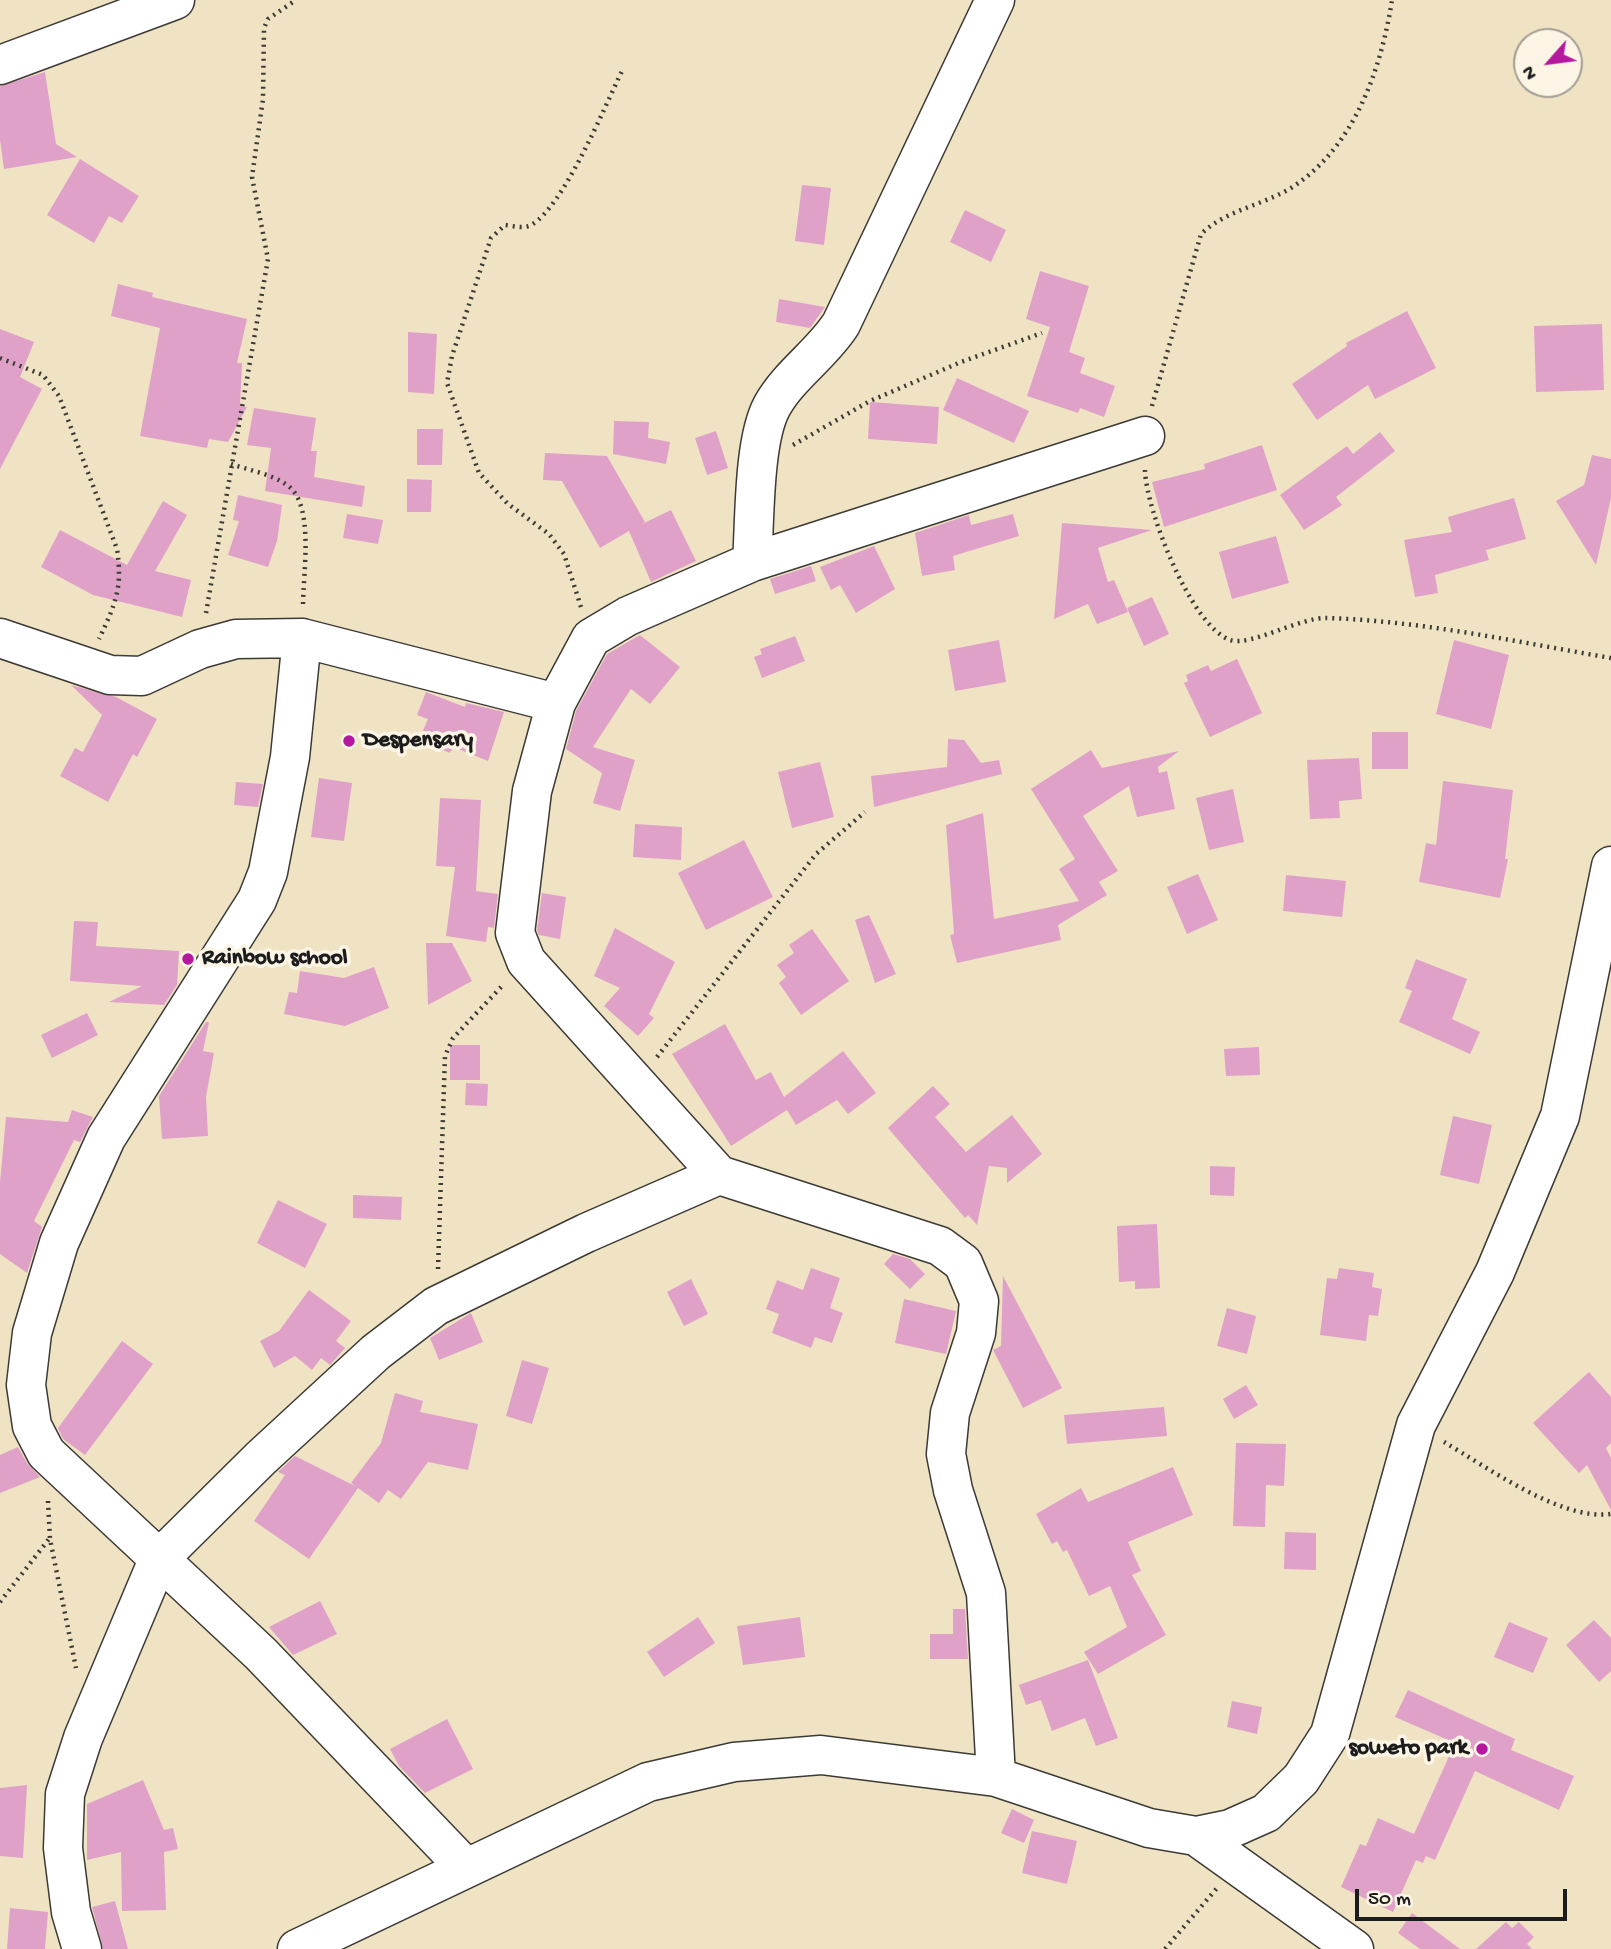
<!DOCTYPE html>
<style>
body{margin:0}
#map{position:relative;width:1611px;height:1949px;overflow:hidden;background:#efe3c4;font-family:"Gochi Hand",sans-serif}
canvas{display:block}
.north{position:absolute;left:1513px;top:28px;width:70px;height:70px;box-sizing:border-box;background:#fcf5e5;border:2px solid #a29e95;border-radius:50%;rotate:242deg;font-size:19px;font-weight:700;line-height:28px;text-align:center;color:#1c1c1c}
.north::after{content:'';display:block;margin:auto;width:24px;height:32px;background:#b5179e;clip-path:polygon(50% 0,100% 100%,50% 72%,0 100%)}
.scale{position:absolute;left:1355px;top:1889px;width:212px;height:32px;box-sizing:border-box;border:4px solid #1c1c1c;border-top:0;padding-left:9px;font-size:21px;line-height:24px;white-space:nowrap;color:#1c1c1c;-webkit-text-stroke:5px #fcf5e5;paint-order:stroke}
</style>
<div id="map">
<canvas width="1611" height="1949"></canvas>
<div class="north">N</div>
<div class="scale">50 m</div>
</div>
<script>
const ctx = document.querySelector('canvas').getContext('2d');
ctx.lineJoin = 'round';
function paint(path, color) { ctx.fillStyle = color; ctx.fill(path, 'evenodd'); }
function stroke(path, color, width, dash) { ctx.strokeStyle = color; ctx.lineWidth = width; ctx.lineCap = dash ? 'butt' : 'round'; ctx.setLineDash(dash || []); ctx.stroke(path); }
function write(font, color, halo, rows, align = 'center') {
  ctx.font = font + ' "Gochi Hand",sans-serif'; ctx.lineWidth = 7; ctx.setLineDash([]); ctx.textBaseline = 'middle'; ctx.strokeStyle = halo; ctx.fillStyle = color; for (const [text, x, y, turn = 0] of rows) {
    ctx.save(); ctx.translate(x, y); ctx.rotate((+turn || 0) * Math.PI / 180); ctx.textAlign = isNaN(turn) ? turn : align; if (halo) ctx.strokeText(text, 0, 0); ctx.fillText(text, 0, 0); ctx.restore();
  }
}
const building = new Path2D(`
 M45 72 56 144 77 157 4 169 0 140V86Z
 M80 159 139 196 122 223 109 216 94 243 47 215Z
 M802 185 831 188 824 245 795 241Z
 M965 210 1006 230 991 262 950 242Z
 M1040 271 1089 286 1069 352 1085 358 1080 373 1115 386 1104 417 1080 408 1078 413 1027 396 1050 327 1026 319Z
 M118 284 153 293 152 297 247 319 237 363H242L240 406 247 407 228 442 209 439 207 448 140 436 160 328 111 316Z
 M779 299 825 307 810 328 776 322Z
 M1407 311 1436 368 1375 399 1368 385 1317 420 1292 384 1347 346 1346 343Z
 M1602 324 1604 390 1536 392 1534 326Z
 M0 329 34 342 20 377 42 389 0 469Z
 M408 332 437 334 434 394 408 392Z
 M957 378 1029 411 1014 443 943 410Z
 M870 402 939 407 937 444 868 439Z
 M254 408 316 418 311 451H317L314 477 365 486 362 507 265 491 271 448 247 445Z
 M614 421 649 422 648 438 670 442 666 464 613 454Z
 M417 429H443L442 465H417Z
 M716 431 728 468 707 475 695 438Z
 M1380 432 1395 451 1336 497 1342 505 1304 530 1280 495 1347 446 1353 454Z
 M1262 445 1277 490 1164 527 1152 482 1205 469 1204 464Z
 M545 453 607 456 645 522 642 524 671 510 696 561 651 582 629 531 600 548 562 481 543 480Z
 M1592 455 1611 459V498L1596 565 1556 501 1584 485Z
 M407 479 432 480 431 512H407Z
 M238 495 282 505 277 541 268 567 228 555 239 521 233 520Z
 M1514 498 1526 539 1486 550 1489 560 1435 575 1438 593 1415 597 1404 540 1452 532 1448 517Z
 M163 501 187 515 155 571 191 580 182 617 93 595 41 567 60 530 127 565Z
 M347 514 383 520 378 544 343 538Z
 M1013 514 1019 536 953 556 955 570 922 576 915 533 969 515 971 525Z
 M1062 523 1152 530 1098 548 1108 582 1114 580 1128 612 1097 624 1088 604 1054 619Z
 M1276 536 1289 583 1232 599 1219 552Z
 M874 546 895 589 856 613 840 585 831 590 820 567Z
 M811 566 816 581 775 594 770 579Z
 M1152 597 1169 634 1144 646 1127 608Z
 M640 635 680 667 650 704 631 689 593 747 635 760 620 811 593 803 602 773 566 749 576 711 607 654Z
 M795 636 805 661 762 678 754 657 762 654 760 649Z
 M999 640 1006 682 955 691 948 650Z
 M1454 640 1509 655 1491 729 1436 714Z
 M1237 659 1262 713 1210 737 1184 683 1188 681 1186 675 1208 665 1211 671Z
 M71 685 116 697 157 719 137 757 133 754 108 802 60 776 75 748 83 752 102 715Z
 M426 692 465 707 466 703 504 712 488 761 453 747 450 753 419 740 428 719 417 715Z
 M1372 732H1408V769H1372Z
 M948 739 964 740 981 763 999 760 1002 774 874 807 871 776 947 767Z
 M1091 750 1102 768 1179 751 1158 767 1159 773 1167 771 1175 809 1137 817 1129 786 1083 816 1118 871 1099 882 1107 895 1058 925 1061 940 957 963 950 935 954 934 946 825 983 813 994 919 1079 901 1059 869 1075 859 1031 789Z
 M1359 758 1362 799 1339 801 1340 818 1310 819 1307 760Z
 M820 762 834 817 792 828 778 772Z
 M319 778 352 783 344 841 311 837Z
 M1443 781 1513 790 1505 859H1508L1500 898 1419 882 1426 843 1436 845Z
 M236 782 263 784 258 807 234 805Z
 M1233 789 1244 842 1209 850 1196 798Z
 M440 798 481 800 476 891 498 894 494 928 488 927 486 942 446 936 455 867 436 866Z
 M635 824 682 827 681 860 633 857Z
 M744 840 773 897 706 930 678 873Z
 M1198 874 1218 920 1187 934 1167 887Z
 M1286 875 1346 881 1342 917 1283 911Z
 M542 893 566 897 560 939 539 935 537 930Z
 M869 915 896 974 875 983 855 920Z
 M74 921 98 922 96 946 179 951 177 985 164 1005 109 1002 142 986 70 981Z
 M615 928 675 962 649 1014 654 1018 638 1036 604 1006 620 988 594 976Z
 M812 929 849 981 801 1015 779 983 786 977 777 965 794 953 789 945Z
 M426 943H452L472 981 428 1005Z
 M1416 959 1467 979 1452 1019 1480 1032 1470 1054 1399 1022 1412 991 1405 988Z
 M374 967 389 1008 345 1026 284 1014 289 992 297 993 300 971 344 978Z
 M87 1013 98 1035 52 1058 41 1035Z
 M206 1022H209L203 1051 214 1053 206 1097 208 1136 162 1139 159 1096Z
 M725 1024 756 1080 771 1072 784 1097 843 1051 876 1093 848 1114 837 1100 796 1125 787 1110 731 1146 672 1054Z
 M450 1045H480V1080H450Z
 M1259 1047 1260 1075 1226 1076 1224 1049Z
 M466 1083 488 1084 487 1106 465 1105Z
 M933 1086 950 1104 935 1117 966 1152 1012 1115 1042 1154 1007 1183V1168L989 1166 977 1225 968 1215 965 1218 888 1128Z
 M72 1110 93 1117 80 1142 74 1140 34 1221 42 1227 27 1273 0 1254V1182L6 1117 68 1122Z
 M1453 1116 1492 1125 1479 1184 1440 1175Z
 M1210 1166 1235 1167 1234 1196 1210 1195Z
 M353 1195 402 1197 401 1220 353 1218Z
 M278 1200 327 1224 305 1268 257 1243Z
 M1157 1224 1160 1288 1135 1289V1281L1119 1282 1117 1226Z
 M893 1254 910 1259 925 1274 910 1289 884 1264Z
 M811 1268 840 1278 830 1308 843 1313 832 1343 815 1337 811 1348 772 1333 779 1314 766 1309 777 1280 803 1290Z
 M1339 1268 1374 1273 1372 1287 1382 1289 1378 1316 1369 1315 1366 1341 1320 1335 1327 1278 1337 1279Z
 M1003 1276 1062 1388 1023 1408 993 1350 1001 1346Z
 M691 1279 708 1314 684 1326 667 1292Z
 M309 1290 351 1321 336 1341 345 1348 330 1365 321 1358 312 1370 295 1356 274 1368 260 1341 279 1331Z
 M904 1299 956 1311 946 1354 895 1343Z
 M1227 1308 1256 1316 1247 1354 1217 1346Z
 M471 1313 483 1342 439 1360 430 1338Z
 M122 1341 153 1364 85 1455 63 1439 58 1428Z
 M522 1360 549 1368 532 1424 506 1416Z
 M1589 1372 1611 1397V1443L1606 1448 1611 1458V1510L1587 1465 1579 1473 1533 1423Z
 M1246 1385 1258 1405 1234 1419 1223 1399Z
 M395 1393 423 1401 420 1412 478 1424 468 1470 428 1462 401 1499 388 1490 379 1503 358 1488 309 1559 254 1521 285 1475 278 1472 295 1456 357 1487 351 1483 381 1443Z
 M1164 1407 1167 1436 1067 1444 1064 1415Z
 M1236 1443 1286 1444 1284 1486 1266 1485 1265 1527 1233 1526Z
 M18 1447 27 1463 40 1477 0 1493V1455Z
 M1173 1467 1193 1515 1128 1542 1141 1571 1132 1575 1166 1635 1098 1674 1084 1652 1127 1627 1110 1586 1089 1596 1067 1550 1063 1552 1057 1541 1052 1544 1036 1514 1081 1488 1088 1502Z
 M1285 1532 1316 1533V1570L1284 1569Z
 M320 1601 337 1634 293 1655 269 1627Z
 M953 1609H965L968 1659H930V1634H953Z
 M698 1617 715 1643 664 1677 647 1652Z
 M800 1617 805 1657 743 1665 737 1626Z
 M1594 1620 1611 1638V1671L1599 1682 1566 1645Z
 M1509 1622 1548 1638 1533 1673 1494 1657Z
 M1088 1660 1118 1738 1096 1746 1085 1718 1052 1731 1041 1700 1026 1705 1019 1685Z
 M1408 1690 1515 1739 1511 1750 1574 1776 1559 1810 1475 1771 1435 1860 1426 1856 1423 1863 1416 1860 1393 1912 1341 1887 1360 1844 1366 1846 1378 1818 1414 1834 1455 1743 1395 1717Z
 M1232 1701 1262 1707 1257 1734 1227 1727Z
 M447 1719 473 1769 425 1793 399 1766 390 1749Z
 M143 1780 164 1830 173 1828 178 1849 164 1852 166 1910 122 1911 121 1852 87 1860V1804Z
 M27 1785 23 1858 0 1856V1788Z
 M1012 1809 1034 1820 1024 1843 1001 1833Z
 M1032 1831 1077 1841 1067 1884 1022 1873Z
 M115 1901 128 1949H103L92 1907Z
 M10 1908 48 1912 45 1949H7Z
 M1412 1913 1460 1949H1420L1398 1933Z
 M1506 1922 1512 1928 1519 1922 1534 1937 1527 1944 1532 1949H1476Z`);
const path = new Path2D(`
 M0 358 43 375 59 396 117 549C123 588 115 605 99 639
 M1152 406 1201 234C1226 210 1261 206 1291 188 1354 148 1381 70 1392 0
 M793 445 870 401 961 362 1042 333
 M231 464C248 470 272 474 287 485 315 504 303 573 303 605
 M1145 470C1146 510 1191 626 1230 640 1250 647 1300 617 1327 618 1423 621 1517 642 1611 658
 M581 607 564 554 549 534 508 504 479 473 447 383 452 356 491 238 505 225C514 226 523 229 531 225 563 208 605 106 622 71
 M206 613 268 259 252 177 263 99 264 28 268 19 296 0
 M657 1057 816 854 865 812
 M438 1269 445 1056 453 1038 503 985
 M1444 1442C1487 1467 1561 1521 1611 1514
 M48 1501 50 1539 76 1668
 M0 1602 49 1539
 M1165 1949 1217 1888`);
const minor = new Path2D(`
 M0 65 175 0
 M752 562C755 521 753 441 772 406 789 375 822 354 841 324L995 0
 M0 638 110 675 142 676 200 649 236 639 302 638 556 703
 M302 638 290 757 268 872 257 900 106 1138 59 1243 32 1333 26 1385 32 1426 46 1453 261 1654 466 1868
 M996 1777 986 1593 953 1490 946 1454 950 1413 976 1333 979 1301 963 1263 940 1246 719 1175 526 961 515 933 532 791 556 703 591 638 628 616 752 562 1145 436
 M1196 1836 1354 1949
 M82 1949 71 1912 63 1848 65 1794 83 1738 158 1560 261 1458 376 1352 436 1306 586 1233 719 1175
 M297 1949 648 1782 734 1762 821 1755 996 1777 1149 1828 1196 1836 1230 1829 1266 1813 1301 1779 1330 1734 1416 1425 1495 1272 1560 1116 1611 866`);
const markers = [
 [349,741,7,"#b5179e"],
 [188,959,7,"#b5179e"],
 [1482,1749,7,"#b5179e"]
];
const poiNames = [
 ["Despensary",363,741],
 ["Rainbow school",202,959],
 ["soweto park",1468,1749,"right"]
];
paint(building, '#e0a1c9');
stroke(minor, '#3c3a35', 41);
stroke(path, '#3c3a35', 4.5, [2, 5]);
stroke(minor, '#fff', 38);
for (const [x, y, r, color] of markers) { const dot = new Path2D(); dot.arc(x, y, r, 0, 2 * Math.PI); ctx.fillStyle = color; ctx.fill(dot); stroke(dot, '#fcf5e5', 2.5); }
write('bold 23px', '#1c1c1c', '#fcf5e5', poiNames, 'left');
</script>
